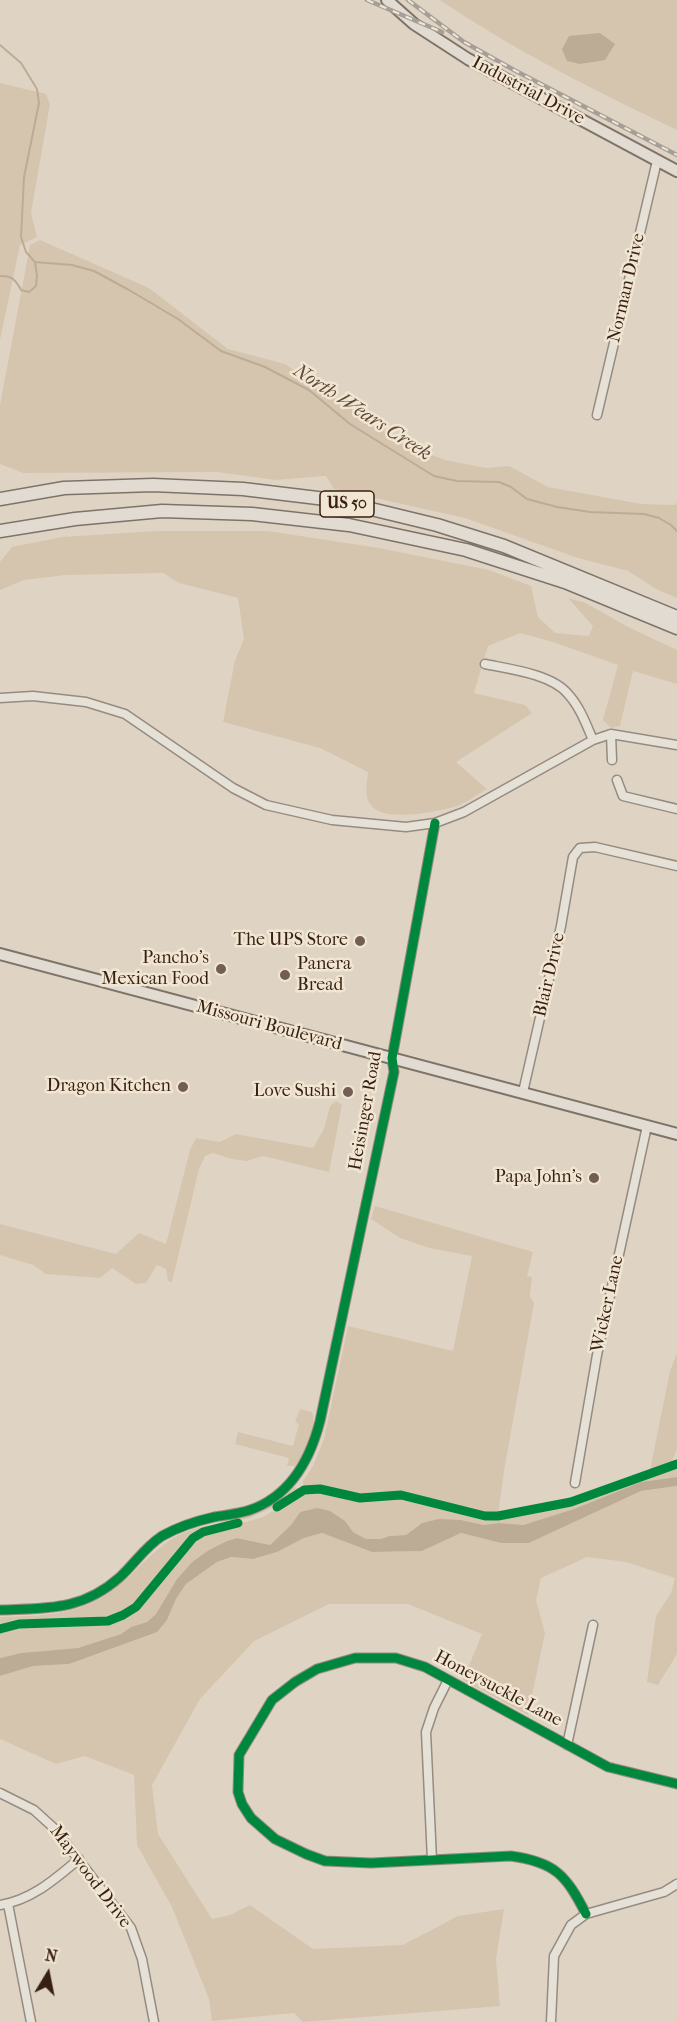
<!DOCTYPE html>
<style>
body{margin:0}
#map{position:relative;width:677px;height:2022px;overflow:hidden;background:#dfd4c3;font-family:"IM FELL French Canon",serif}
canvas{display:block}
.north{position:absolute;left:18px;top:1944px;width:60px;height:60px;-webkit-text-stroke:4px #f1e6d1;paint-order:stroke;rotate:10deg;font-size:16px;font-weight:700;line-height:24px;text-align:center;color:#381f15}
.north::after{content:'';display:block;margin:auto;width:21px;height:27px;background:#381f15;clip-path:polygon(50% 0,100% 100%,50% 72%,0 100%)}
</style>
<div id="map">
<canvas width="677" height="2022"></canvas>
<div class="north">N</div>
</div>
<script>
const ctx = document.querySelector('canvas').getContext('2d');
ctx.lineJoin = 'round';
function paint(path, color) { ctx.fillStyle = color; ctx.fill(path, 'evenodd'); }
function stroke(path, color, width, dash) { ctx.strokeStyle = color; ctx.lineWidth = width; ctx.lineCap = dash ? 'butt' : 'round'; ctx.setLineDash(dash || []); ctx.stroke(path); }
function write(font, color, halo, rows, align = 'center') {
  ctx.font = font + ' "IM FELL French Canon",serif'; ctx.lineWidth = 5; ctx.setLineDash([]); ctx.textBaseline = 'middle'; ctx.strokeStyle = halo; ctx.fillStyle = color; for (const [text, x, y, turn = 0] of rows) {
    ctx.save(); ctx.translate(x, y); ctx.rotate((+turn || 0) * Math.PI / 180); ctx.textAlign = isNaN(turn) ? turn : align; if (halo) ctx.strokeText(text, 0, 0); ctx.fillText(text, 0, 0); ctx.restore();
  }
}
const green = new Path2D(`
 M440 0H677V130C596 91 515 51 440 0Z
 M0 83 46 94 50 104 31 213 37 237 20 245 0 340Z
 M40 240 149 288 228 349 285 364 403 444 445 460 486 468 509 466 548 487 641 504 675 505 677 502V598L656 589 628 571 578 558 465 518 334 489 326 476 276 480 217 472 23 473 0 464V405L30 245Z
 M157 531H268L379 548 489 570 531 586 538 617 555 633 589 636 593 626 568 598 586 603 628 627 677 650V684L633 671 620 726 611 728 603 720 618 665 553 642 520 633 488 646 474 693 525 705 532 713 456 762 487 789C477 795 465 804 454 807 436 812 381 823 370 804 364 795 367 783 368 772L320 748 223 722 235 660 244 639 238 598 179 583 163 573 66 575 24 580 0 590V562L12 547 62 537Z
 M336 1101 342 1105 329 1172 263 1156 247 1161 232 1159 213 1153 205 1156 199 1169 172 1282 168 1281 166 1269 157 1265 146 1283 136 1284 112 1268 100 1278 46 1274 33 1265 0 1255V1224L116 1254 139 1233 166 1244 190 1150 196 1138 220 1142 236 1134 313 1148 324 1129 330 1106Z
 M375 1206 533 1252 527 1276 532 1277 530 1296 534 1303 504 1471 498 1516H485L401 1495 360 1498 320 1489 304 1490 303 1481 313 1466 324 1439 348 1326 453 1351 472 1256 429 1248 400 1238 371 1219Z
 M677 1353V1449L670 1465 650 1470 670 1371Z
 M300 1409 312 1412C318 1426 304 1455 295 1466H287L289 1458 235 1444 238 1432 293 1446 299 1424 295 1422Z
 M677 1468V1477L641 1482 574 1509 523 1525 499 1523 484 1525 461 1520 422 1523 406 1535 389 1536 381 1539H366L353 1532 344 1521 317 1508 300 1512 291 1525 270 1545 237 1538 227 1541 209 1550 192 1562 177 1579 156 1614 147 1622 131 1627 121 1634 78 1648 21 1653 0 1658V1631L57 1623H108L126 1616 137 1608 179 1558 204 1534 263 1517 305 1492H322L353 1501 400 1499 487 1521 574 1506Z
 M677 1486V1654L658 1685 647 1682 656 1616 671 1593 675 1578 626 1562 587 1557 541 1578 536 1600 545 1633 528 1715 463 1680 482 1634 408 1604H329L254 1641 200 1699 152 1785 158 1834 212 1919 230 1915 250 1905 313 1949 403 1945 458 1916 504 1909 496 1959 500 2006 303 2022 294 2013 212 2021 209 1999 172 1907 137 1845 134 1775 85 1756 56 1764 0 1739V1676L33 1666 69 1664 167 1620 176 1599 186 1584 217 1562 231 1557 253 1559 277 1552 304 1538 322 1533 372 1552 422 1551 461 1533 501 1543H529L641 1491Z
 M295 1487 301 1490 273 1507 250 1518 209 1527 193 1536 134 1606 110 1619 19 1622 0 1627V1617C44 1616 86 1615 120 1584 142 1566 157 1545 183 1533 206 1523 231 1523 254 1514 270 1508 283 1498 295 1487Z`);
const water = new Path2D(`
 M600 33 615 44 605 60 580 64 567 61 562 49 569 36Z
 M677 1477V1486L641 1491 529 1543H501L461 1533 422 1551 372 1552 322 1533 304 1538 277 1552 253 1559 231 1557 217 1562 186 1584 176 1599 167 1620 157 1632 69 1664 33 1666 0 1676V1658L21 1653 78 1648 121 1634 131 1627 147 1622 156 1614 177 1579 192 1562 209 1550 227 1541 237 1538 270 1545 291 1525 300 1512 317 1508 330 1511 345 1521 353 1532 366 1539H381L389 1536 406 1535 422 1523 439 1519 461 1520 484 1525 499 1523 523 1525 574 1509 641 1482Z`);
const stream = new Path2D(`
 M0 45 21 63 37 89 39 103 24 177 21 237 26 252 35 262 72 265 94 271 129 290 178 319 221 351 265 367 309 390 350 424 434 476 457 481 499 482 511 487 527 499 557 507 590 512 644 514 659 518 671 525 677 531
 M0 276C11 275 16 280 21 290L29 292 36 286 37 276 35 262`);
const minor = new Path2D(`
 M597 415 657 161
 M485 664C509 669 552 674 568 694 580 707 586 724 593 740
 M0 698 33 696 86 702 125 714 233 788 266 805 332 820 406 827 435 823 464 812 593 740 611 734 677 745
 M611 734 612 760
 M617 780 623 796 677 809
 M523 1092 561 926 573 857 580 848 595 847 677 866
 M575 1483 597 1355 647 1126
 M0 1610C47 1608 82 1611 120 1577 135 1563 145 1547 162 1536 178 1527 196 1521 214 1517 226 1515 238 1514 250 1510 290 1496 310 1460 320 1421L394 1072 392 1058 435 823
 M567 1745 593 1625
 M0 1793 34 1810 55 1829 131 1928 142 1959 154 2022
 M432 1860 426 1732 434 1708 448 1680
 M8 1904 31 2022
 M0 1905C32 1900 55 1879 79 1859
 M586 1914C566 1875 555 1862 511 1856L371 1863 325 1861 306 1854 275 1839 251 1818 242 1804 238 1792 239 1755 272 1700 295 1682 317 1669 355 1658H396L425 1667 608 1767 677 1784
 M551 2022 554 1956 571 1925 586 1914 664 1892 677 1884`);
const major = new Path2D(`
 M387 0 414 24 468 59 677 171
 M0 954 677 1134`);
const highway = new Path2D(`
 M0 499 64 488 153 485 243 489 334 500 437 525 504 546 677 617
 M0 531 75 519 162 511 252 514 349 525 466 550 565 582 677 628`);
const rail = new Path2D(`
 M367 0 442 32
 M408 0 464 42 514 70 677 155`);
const cycleway = new Path2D(`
 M277 1507 304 1490 320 1489 360 1498 401 1495 485 1516H498L571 1502 677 1464
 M0 1610C47 1608 82 1611 120 1577 135 1563 145 1547 162 1536 178 1527 196 1521 214 1517 226 1515 238 1514 250 1510 290 1496 310 1460 320 1421L394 1072 392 1058 435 823
 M0 1629 19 1624 108 1621 123 1615 136 1607 193 1538 203 1532 238 1523
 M586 1914C566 1875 555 1862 511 1856L371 1863 325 1861 306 1854 275 1839 251 1818 242 1804 238 1792 239 1755 272 1700 295 1682 317 1669 355 1658H396L425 1667 608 1767 677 1784`);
const markers = [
 [360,941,6,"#725e52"],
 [221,969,6,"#725e52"],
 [285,975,6,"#725e52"],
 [183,1087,6,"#725e52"],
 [348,1092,6,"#725e52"],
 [594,1178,6,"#725e52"]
];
const shields = [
 [347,504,54]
];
const shieldNames = [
 ["US 50",347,504]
];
const streetNames = [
 ["Industrial Drive",528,91,28],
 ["Norman Drive",627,288,-77],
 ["Blair Drive",550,975,-77],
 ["Missouri Boulevard",269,1026,15],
 ["Heisinger Road",366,1111,-80],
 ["Wicker Lane",608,1304,-78],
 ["Honeysuckle Lane",498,1689,28],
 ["Maywood Drive",90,1877,53]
];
const poiNames = [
 ["The UPS Store",348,941],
 ["Pancho's",209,959],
 ["Mexican Food",209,980],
 ["Panera",297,965,"left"],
 ["Bread",297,986,"left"],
 ["Dragon Kitchen",171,1087],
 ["Love Sushi",336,1092],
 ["Papa John's",582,1178]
];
const waterNames = [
 ["North Wears Creek",362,413,33]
];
paint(green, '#d5c5ae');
paint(water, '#bcab95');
stroke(stream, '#bcab95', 2);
stroke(minor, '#958b80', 11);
stroke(major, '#7d7369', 14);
stroke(highway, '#7d7369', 15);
stroke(minor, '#e6e1d7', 8);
stroke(major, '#e1dbd1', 10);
stroke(highway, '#e1dbd1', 12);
stroke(rail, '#a69f98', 4.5);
stroke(rail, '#f1e6d1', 2, [7]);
stroke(cycleway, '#00873e', 9);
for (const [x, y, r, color] of markers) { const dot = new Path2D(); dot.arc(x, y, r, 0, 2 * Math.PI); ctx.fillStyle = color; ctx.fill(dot); stroke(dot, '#f1e6d1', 2); }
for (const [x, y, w] of shields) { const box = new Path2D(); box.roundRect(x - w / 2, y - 13, w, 26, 4.5); ctx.fillStyle = '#f1e6d1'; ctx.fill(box); stroke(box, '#381f15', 1.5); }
write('bold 16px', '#381f15', null, shieldNames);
write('18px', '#381f15', '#f1e6d1', streetNames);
write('18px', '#381f15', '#f1e6d1', poiNames, 'right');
write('italic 20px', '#614a3b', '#f1e6d1', waterNames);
</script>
